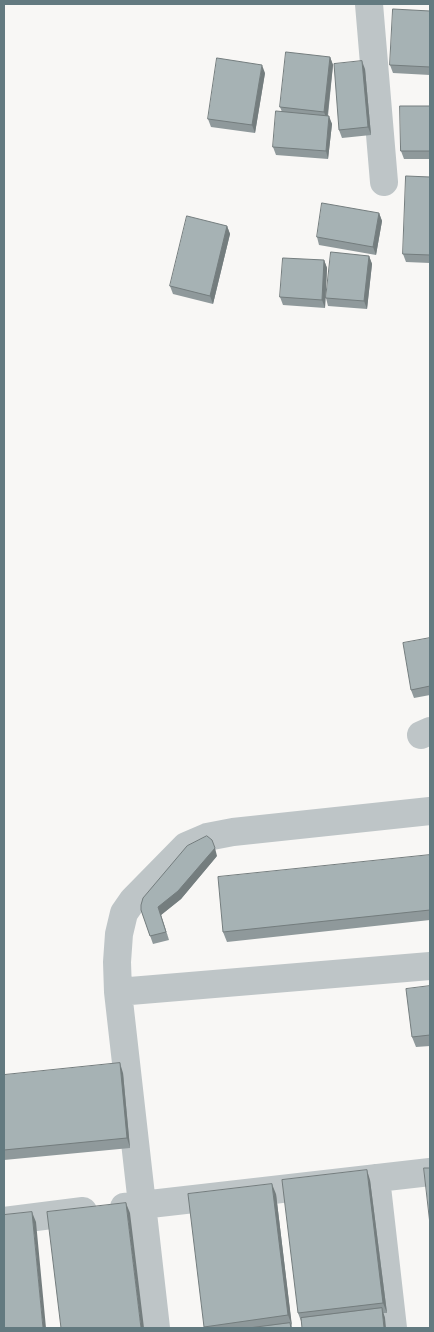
<!DOCTYPE html>
<style>
body{margin:0}
#map{position:relative;width:434px;height:1332px;overflow:hidden;background:#f8f7f5;font-family:Cabin,sans-serif}
canvas{display:block}
.frame{position:absolute;inset:0;border:5px solid #637a80;pointer-events:none}
</style>
<div id="map">
<canvas width="434" height="1332"></canvas>
<div class="frame"></div>
</div>
<script>
const ctx = document.querySelector('canvas').getContext('2d');
ctx.lineJoin = 'round';
function stroke(path, color, width, dash) { ctx.strokeStyle = color; ctx.lineWidth = width; ctx.lineCap = dash ? 'butt' : 'round'; ctx.setLineDash(dash || []); ctx.stroke(path); }
function paint(path, color) { ctx.fillStyle = color; ctx.fill(path, 'evenodd'); }
const minor = new Path2D(`
 M369 4 384 182
 M421 735 430 731
 M118 992 430 966
 M376 1178 393 1328
 M124 1207 430 1172
 M4 1221 83 1211
 M156 1328 118 992 117 962 119 934 124 913 133 900 186 846 207 837 233 832 430 811`);
const wall = new Path2D(`
 M430 11V75L393 73 390 65Z
 M330 57 333 65 328 116 332 124 328 159 276 155 273 147 282 112 280 107Z
 M365 69 371 135 342 138 339 130Z
 M265 73 255 133 211 127 208 119Z
 M430 106V159H404L401 151Z
 M430 177V263L406 262 403 254Z
 M379 213 382 221 376 255 319 245 317 237Z
 M227 226 230 234 213 304 173 294 170 286Z
 M369 256 372 264 367 309 328 306 326 298Z
 M324 260 327 268 325 308 283 305 280 297Z
 M430 638V695L414 698 411 690Z
 M430 855V920L227 942 223 932Z
 M217 856 181 899 161 915 169 940 153 944 141 910Z
 M430 986V1046L416 1047 412 1037Z
 M123 1073 130 1148 4 1160V1075Z
 M370 1180 387 1313H383L385 1318 301 1321 298 1313Z
 M276 1194 292 1328H204V1327Z`);
const shadedWall = new Path2D(`
 M330 57 333 65 327 120 324 112Z
 M362 61 365 69 371 135 368 127Z
 M262 65 265 73 255 133 252 125Z
 M329 116 332 124 328 159 326 151Z
 M379 213 382 221 376 255 373 247Z
 M227 226 230 234 213 304 210 296Z
 M369 256 372 264 367 309 364 301Z
 M324 260 327 268 325 308 322 300Z
 M215 848 217 856 181 899 161 915 169 940 158 907Z
 M120 1063 123 1073 130 1148 127 1138Z
 M367 1170 370 1180 387 1313 383 1303Z
 M272 1184 276 1194 292 1326 288 1315Z
 M126 1203 130 1213 144 1328H141Z
 M32 1212 36 1222 46 1328H43Z
 M382 1308 385 1318 386 1328H384Z`);
const building = new Path2D(`
 M393 9 430 11V67L390 65Z
 M286 52 330 57 324 112 280 107Z
 M217 58 262 65 252 125 208 119Z
 M362 61 368 127 339 130 334 64Z
 M400 106H430V151H401Z
 M276 111 329 116 326 151 273 147Z
 M406 176 430 177V255L403 254Z
 M322 203 379 213 373 247 317 237Z
 M187 216 227 226 210 296 170 286Z
 M331 252 369 256 364 301 326 298Z
 M283 258 324 260 322 300 280 297Z
 M430 638V686L411 690 403 643Z
 M207 836 212 840 215 848 178 891 158 907 166 932 150 936 141 910V905L143 898 187 846Z
 M430 855V910L223 932 218 877Z
 M430 986V1035L412 1037 406 989Z
 M120 1063 127 1138 4 1150V1075Z
 M424 1168H430V1224Z
 M367 1170 383 1303 298 1313 282 1180Z
 M272 1184 288 1315 204 1327 188 1194Z
 M126 1203 141 1328H61L47 1212Z
 M32 1212 43 1328H4V1215Z
 M382 1308 384 1328H302L301 1318Z
 M290 1323 291 1328H249Z`);
stroke(minor, '#bec5c7', 28);
paint(wall, '#8f999b');
paint(shadedWall, '#747d7e');
paint(building, '#a6b2b4');
stroke(building, '#747d7e', 1);
</script>
